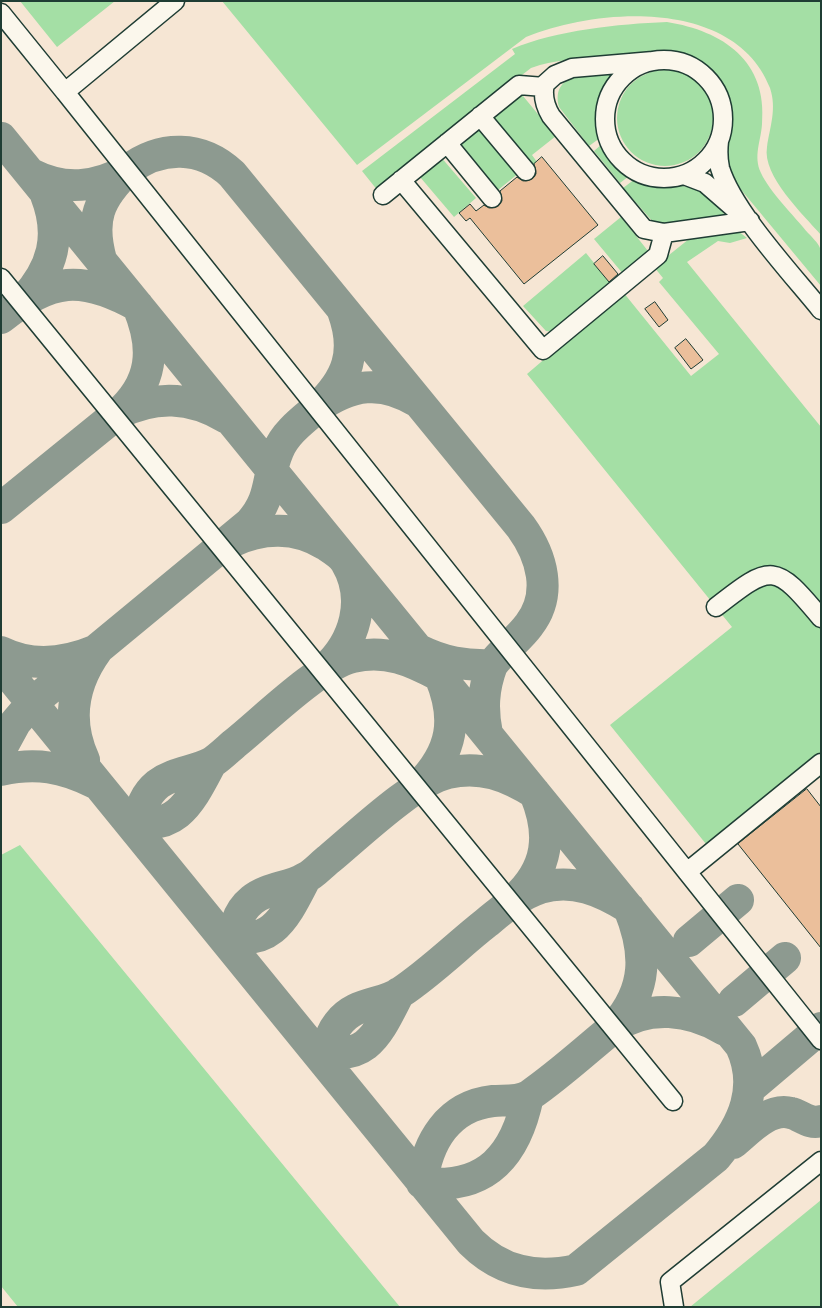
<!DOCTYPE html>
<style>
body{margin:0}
#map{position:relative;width:822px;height:1308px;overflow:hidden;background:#fbf7ec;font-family:"Balsamiq Sans",sans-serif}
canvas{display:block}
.frame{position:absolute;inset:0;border:2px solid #1f3d34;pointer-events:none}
</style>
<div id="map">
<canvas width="822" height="1308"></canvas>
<div class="frame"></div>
</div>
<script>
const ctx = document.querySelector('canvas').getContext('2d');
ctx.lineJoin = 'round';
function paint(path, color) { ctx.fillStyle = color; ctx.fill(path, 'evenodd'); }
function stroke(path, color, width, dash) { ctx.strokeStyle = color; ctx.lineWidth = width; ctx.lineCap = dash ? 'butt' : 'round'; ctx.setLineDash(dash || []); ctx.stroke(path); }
const built = new Path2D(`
 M1 1H821V1307H1Z`);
const green = new Path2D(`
 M20 1H115L57 47Z
 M222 1H821V235C803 214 762 176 767 147 770 126 777 109 770 88 736 0 603 6 526 37L357 165Z
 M667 22C723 31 768 61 762 124 761 141 753 156 761 173 769 191 795 217 808 233 812 237 818 243 820 248 822 257 821 276 821 286L733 180C720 152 735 130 729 102 716 42 653 54 608 57 585 59 562 59 540 65L531 68 500 92 378 191 362 171 515 54 512 49C557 30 618 24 667 22Z
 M617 118a48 48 0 1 1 96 0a48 48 0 1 1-96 0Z
 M615 72C599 93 594 112 600 138L589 146 559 107C550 71 592 74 615 72Z
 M515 95 523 96 556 136 532 155 537 162 530 167 489 118Z
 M479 123 519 173 498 190 458 140Z
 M602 144 613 162 629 176 620 183 594 151Z
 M440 156 476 198 454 217 420 177V173Z
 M635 179C659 190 685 179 707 195 714 200 719 208 725 215L665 224 654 223 623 188Z
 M621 217 648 251 624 275 594 239Z
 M738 231 747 238 730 243 718 241 687 262 821 427V752L706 844 610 725 732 627 527 374 623 292 691 376 719 354 659 282 663 278 654 267 694 235Z
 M586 253 611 284 552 332 546 331 523 306Z
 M20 845 400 1307H18L1 1286V855Z
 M821 1200V1307H690Z`);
const taxiway = new Path2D(`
 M1 138 741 1046C760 1087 744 1124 716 1157L576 1270C536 1279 501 1272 471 1242L1 665
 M128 170C161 145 201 145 232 174L521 527C542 556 553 594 529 625 518 640 503 650 492 665
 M31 174C64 191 95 188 128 170 98 199 90 220 101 260
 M24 300C53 268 62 236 46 195
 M343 311C358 352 348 379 317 408 351 384 381 379 418 402
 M1 318C51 277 82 275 138 306 156 349 153 383 118 414
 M1 508 117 414C155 395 190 396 227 418
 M231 542C262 527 296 526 326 545 332 549 342 555 346 562 368 599 355 642 325 669
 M419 650C443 662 465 666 492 665 483 689 482 709 487 734
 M1 652C33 668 66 663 97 650 73 683 66 721 84 760
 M3 745 15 723 32 703 250 523C273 497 266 479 278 451 285 433 303 420 317 408
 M1 770C36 762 63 767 95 783
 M125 817C175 837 191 801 211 763
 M140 835C138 816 142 797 158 784 174 772 194 772 211 763 219 758 227 750 234 744 264 720 319 665 353 657 386 649 412 661 440 676 458 719 453 751 420 785
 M219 932C270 952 285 918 305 879
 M689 941 738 900
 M234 951C233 931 236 913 252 900 268 887 289 888 305 878 314 874 321 865 329 859 358 835 414 781 448 773 481 765 507 776 535 793 552 834 549 868 515 899
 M734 1001 785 958
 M313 1048C366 1066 378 1034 399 993
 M329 1067C327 1051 328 1037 338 1024 355 1001 381 1006 401 992 431 972 458 945 486 923 503 909 519 895 540 888 573 878 602 891 629 908 647 952 648 989 615 1026
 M750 1088 821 1028
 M528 1096C516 1155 487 1190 422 1183 427 1142 448 1106 493 1101 504 1100 520 1102 530 1095 559 1075 586 1050 613 1028 648 1004 690 1009 725 1030
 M733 1143C748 1131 769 1107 791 1113 801 1115 809 1125 821 1121`);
const building = new Path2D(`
 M542 157 598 225 524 284 470 218 466 221 459 213 470 204 476 211 484 205 489 208 498 206 502 201 500 191 517 177 523 181 532 179 536 174 534 164Z
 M603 256 618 274 609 282 594 264Z
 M655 302 668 320 659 327 645 309Z
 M686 339 703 360 691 369 675 348Z
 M807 789 821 807V948L738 844Z`);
const minor = new Path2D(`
 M1 13 65 92 175 1
 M605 119a59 59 0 1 1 118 0a59 59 0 1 1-118 0Z
 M653 61 572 68 555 75 545 84C542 96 545 106 551 116L644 229 664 233 750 221
 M65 92 821 1040
 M480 116 526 171
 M719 141C718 150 718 159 720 168 733 211 792 274 821 310
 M447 143 492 198
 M684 175 705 183 736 210
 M401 180 543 350 658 255 664 233
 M383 195 519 85 544 87
 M1 278 673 1101
 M716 607C772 563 775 563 821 618
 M687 872 821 763
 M674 1307 670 1282 821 1161`);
paint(built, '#f6e6d4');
paint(green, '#a4dfa5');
stroke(taxiway, '#8d9a90', 32);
paint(building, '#ebbf9b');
stroke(building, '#1f3d34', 1);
stroke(minor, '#1f3d34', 21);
stroke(minor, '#fbf7ec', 18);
</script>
